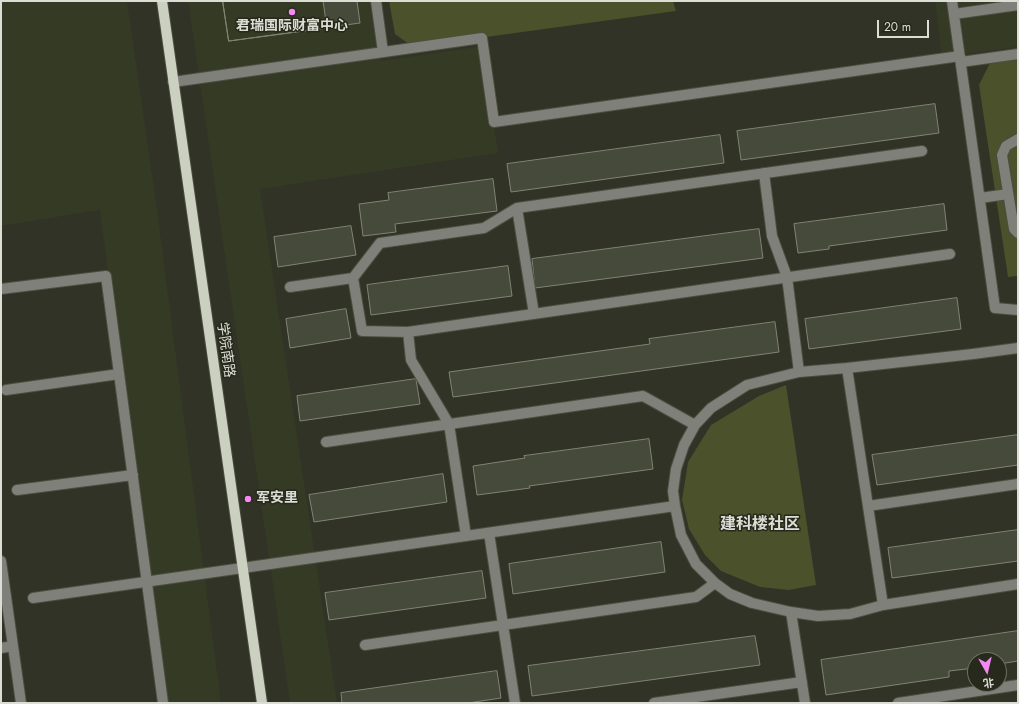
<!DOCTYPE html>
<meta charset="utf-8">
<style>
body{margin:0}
#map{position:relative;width:1019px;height:704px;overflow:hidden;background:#303325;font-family:Jost,"Noto Sans SC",sans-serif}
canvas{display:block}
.frame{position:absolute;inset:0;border:2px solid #dcded5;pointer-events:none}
.north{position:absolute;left:967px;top:652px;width:40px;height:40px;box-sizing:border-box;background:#26291b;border:1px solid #6f7165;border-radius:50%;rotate:172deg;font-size:11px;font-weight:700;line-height:16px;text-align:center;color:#dcded5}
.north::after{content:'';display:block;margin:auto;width:14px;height:18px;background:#f389f1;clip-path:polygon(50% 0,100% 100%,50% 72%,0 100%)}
.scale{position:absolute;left:877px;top:20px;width:52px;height:18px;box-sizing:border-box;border:2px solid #dcded5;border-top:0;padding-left:5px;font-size:12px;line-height:14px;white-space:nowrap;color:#dcded5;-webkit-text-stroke:3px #26291b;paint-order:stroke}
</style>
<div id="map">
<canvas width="1019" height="704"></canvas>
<div class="frame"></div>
<div class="north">北</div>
<div class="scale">20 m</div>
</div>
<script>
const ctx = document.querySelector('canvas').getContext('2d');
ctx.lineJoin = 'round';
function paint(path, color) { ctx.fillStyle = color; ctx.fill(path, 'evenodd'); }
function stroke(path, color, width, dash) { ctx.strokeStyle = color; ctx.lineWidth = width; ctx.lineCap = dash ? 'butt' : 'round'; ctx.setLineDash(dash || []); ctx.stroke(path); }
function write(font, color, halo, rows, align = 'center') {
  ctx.font = font + ' Jost,"Noto Sans SC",sans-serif'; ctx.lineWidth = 3; ctx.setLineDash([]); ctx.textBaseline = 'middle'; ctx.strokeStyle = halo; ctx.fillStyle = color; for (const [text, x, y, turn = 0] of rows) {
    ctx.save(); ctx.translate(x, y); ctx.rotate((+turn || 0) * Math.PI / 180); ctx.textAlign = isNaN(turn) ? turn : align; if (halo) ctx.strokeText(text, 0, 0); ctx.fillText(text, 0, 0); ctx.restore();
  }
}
const built = new Path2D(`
 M1 1H127L156 202 221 703H163L100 210 1 226Z
 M188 1H372L380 61 483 46 498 153 260 189 337 703H290Z
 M935 1H1018V47L942 57Z`);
const green = new Path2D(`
 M389 1H673L676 11 413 47 395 34Z
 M1018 59V276L1008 277 979 85 990 63Z
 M786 385 816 585 789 590 760 587 721 571 705 555 689 529 682 500 688 462 711 425 759 396Z`);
const building = new Path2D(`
 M223 1H357L360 23 229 41Z
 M223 1H323L327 28 229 41Z
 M935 104 939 133 741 160 737 131Z
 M720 135 724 163 511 192 507 164Z
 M493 179 497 211 395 224 396 232 363 236 359 204 389 200 388 193Z
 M944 204 947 230 829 246V249L798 253 794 224Z
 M351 226 356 255 278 267 274 237Z
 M759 229 763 258 535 288 532 259Z
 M508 266 512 296 371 315 367 285Z
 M957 298 961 329 809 349 805 319Z
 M346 309 351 338 290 348 286 319Z
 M775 322 779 352 453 397 449 372 650 344 649 339Z
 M416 379 420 404 300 421 297 396Z
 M1018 435V465L877 485 872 455Z
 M649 439 653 469 529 486 530 488 477 495 473 466 525 458 524 456Z
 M443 474 447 502 314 522 309 495Z
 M1018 530V561L892 578 888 548Z
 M661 542 665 572 513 594 509 564Z
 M482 571 486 598 329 620 325 593Z
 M1018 631V661L999 664V660H975V668L949 671V677L826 695 821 660Z
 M755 636 760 665 532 696 528 666Z
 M497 671 501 698 468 703H342L341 693Z`);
const minor = new Path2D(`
 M376 1 383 52
 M952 1 995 308 1018 310
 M954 14 1018 5
 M961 62 1018 54
 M173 82 482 38 494 122 960 56
 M1018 139 1006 146 1002 155 1014 229 1018 233
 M922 151 517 208 484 228 380 243 353 278 362 331 408 332 950 254
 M764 173 772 236 787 277 799 372
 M980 198 1008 194
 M517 208 534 314
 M290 287 353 278
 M1 289 106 276 163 703
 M408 332 411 360 449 424 466 536
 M1018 348 973 354 847 368 799 372 747 385 711 408 695 425 684 445 676 469 673 491 675 506 681 535 696 564 715 583 730 594 752 603 791 612 818 616 850 614 883 605 1018 584
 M847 368 883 605
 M6 390 119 374
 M326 442 643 396 695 425
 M17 490 133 475
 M868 506 1018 484
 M489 533 515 703
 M1 561 21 703
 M33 598 675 506
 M791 612 805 703
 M365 645 696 597 715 583
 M1 648 13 646
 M654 703 802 682
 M898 703 1018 685`);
const major = new Path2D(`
 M162 1 262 703`);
const markers = [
 [292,12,4,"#f389f1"],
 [248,499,4,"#f389f1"]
];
const poiNames = [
 ["君瑞国际财富中心",292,27],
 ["军安里",256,499,"left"]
];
const streetNames = [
 ["学院南路",225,350,82]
];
const quarterNames = [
 ["建科楼社区",760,525]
];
paint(built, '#353a25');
paint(green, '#4a512b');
paint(building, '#464a3b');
stroke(building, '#818474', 1);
stroke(minor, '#4c4e41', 12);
stroke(major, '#4c4e41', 12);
stroke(minor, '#7f8079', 10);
stroke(major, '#ccd0c1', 10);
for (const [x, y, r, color] of markers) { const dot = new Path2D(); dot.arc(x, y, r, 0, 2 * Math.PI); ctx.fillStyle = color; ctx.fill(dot); stroke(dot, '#26291b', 1.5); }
write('bold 14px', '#dcded5', '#26291b', poiNames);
write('14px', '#dcded5', '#26291b', streetNames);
write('bold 16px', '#dcded5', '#26291b', quarterNames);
</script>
